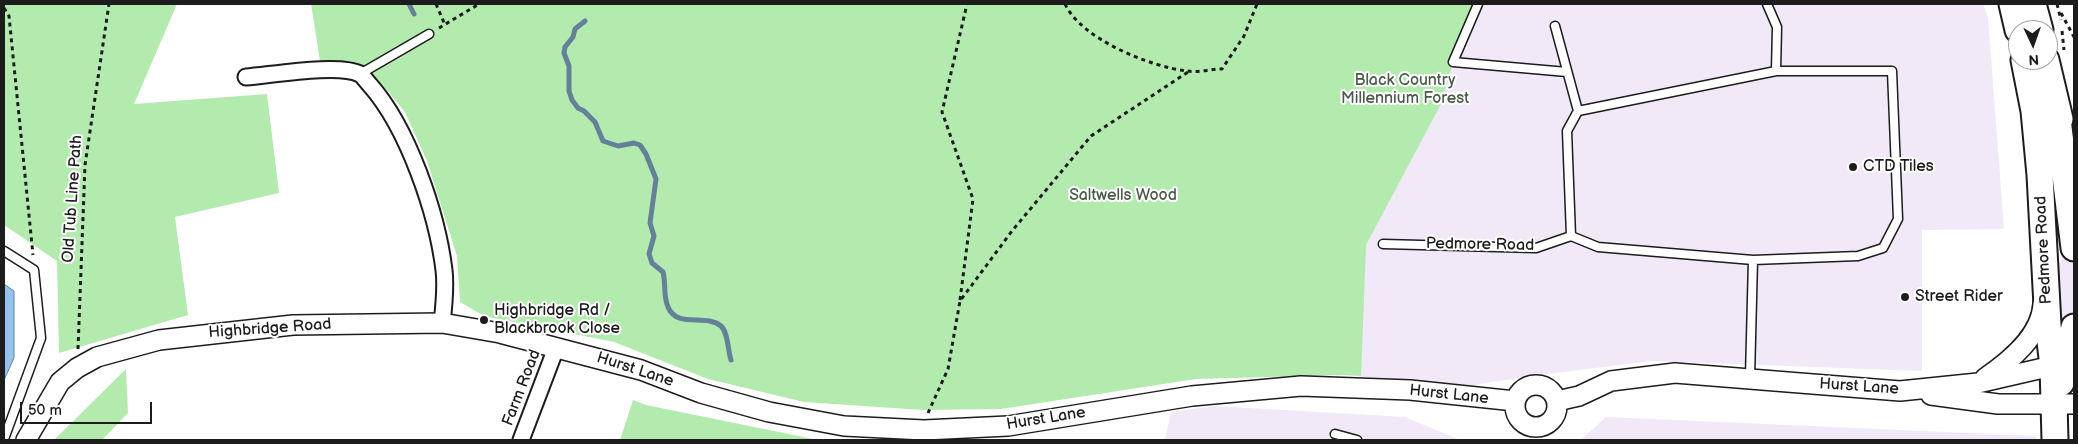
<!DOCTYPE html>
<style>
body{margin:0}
#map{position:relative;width:2078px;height:444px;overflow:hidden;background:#fff;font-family:"Balsamiq Sans",sans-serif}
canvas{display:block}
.frame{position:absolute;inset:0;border:5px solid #1c1c1c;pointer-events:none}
.north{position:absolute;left:2008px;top:20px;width:50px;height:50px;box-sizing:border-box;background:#fff;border:1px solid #a4a4a4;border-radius:50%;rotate:177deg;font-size:14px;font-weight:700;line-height:20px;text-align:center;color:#1c1c1c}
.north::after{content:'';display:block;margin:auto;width:18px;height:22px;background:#1c1c1c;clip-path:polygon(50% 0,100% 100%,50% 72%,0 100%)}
.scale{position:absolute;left:20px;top:402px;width:132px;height:22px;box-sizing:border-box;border:2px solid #1c1c1c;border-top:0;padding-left:6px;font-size:15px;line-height:18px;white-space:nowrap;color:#1c1c1c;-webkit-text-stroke:4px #fff;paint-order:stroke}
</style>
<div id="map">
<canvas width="2078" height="444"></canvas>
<div class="frame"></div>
<div class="north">N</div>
<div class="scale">50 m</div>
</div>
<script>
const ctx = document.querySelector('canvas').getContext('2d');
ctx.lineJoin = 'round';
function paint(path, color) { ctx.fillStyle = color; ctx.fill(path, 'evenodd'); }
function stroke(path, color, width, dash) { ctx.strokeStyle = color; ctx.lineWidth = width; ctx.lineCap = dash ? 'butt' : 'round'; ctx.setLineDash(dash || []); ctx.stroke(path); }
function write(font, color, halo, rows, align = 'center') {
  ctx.font = font + ' "Balsamiq Sans",sans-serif'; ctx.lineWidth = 4; ctx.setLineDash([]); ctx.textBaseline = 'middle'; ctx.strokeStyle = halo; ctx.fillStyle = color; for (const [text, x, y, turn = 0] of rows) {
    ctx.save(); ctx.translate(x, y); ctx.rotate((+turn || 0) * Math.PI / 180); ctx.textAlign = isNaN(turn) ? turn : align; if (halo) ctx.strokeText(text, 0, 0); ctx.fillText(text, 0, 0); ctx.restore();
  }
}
const built = new Path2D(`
 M1465 4H1983L1988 17 2004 229 1922 230V371L1652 361 1555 373 1484 383 1466 388 1344 375 1366 245Z
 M2074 239V353L2063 340 2058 265Z
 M1214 406 1405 417 1460 440H1165L1171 412Z
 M1606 417 2036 436V440H1581Z`);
const green = new Path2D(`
 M4 4H177L134 104 267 94 279 193 175 217 188 315 59 353 57 261 4 225Z
 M311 4H1478L1453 62 1441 104 1366 245 1361 376 1344 375 1196 379 1001 409 923 410 804 402 708 379 614 342 484 316 460 302 457 256 427 161 405 112 382 84 363 67 320 61Z
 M126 369 128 413 102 440H54Z
 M633 400 646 405 818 440H620Z`);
const water = new Path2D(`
 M4 284 14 291V358L4 380Z`);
const stream = new Path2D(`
 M409 4 414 14
 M585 21 575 29 573 37 565 47 564 53 569 66V91L572 100 578 108 584 111 595 122 603 141 618 146 634 143 640 145 646 154 656 179 650 223 654 236 649 254 652 263 663 272C666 283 663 296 668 307 677 329 706 313 721 326 728 332 728 351 731 360`);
const path = new Path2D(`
 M436 4 445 25
 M1065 4C1081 39 1151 67 1187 71 1198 73 1211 69 1222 69L1244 36 1257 4
 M2057 4 2061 20
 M4 8 9 16 33 255
 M2061 13 2074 37
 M439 28 479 4
 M2062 31 2064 50
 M960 300 973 199 942 112 967 4
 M78 349 85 165 109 4
 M928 413 948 369 960 301 1012 231 1091 136 1188 72`);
const service = new Path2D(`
 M1478 4 1453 62 1567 72
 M1555 26 1578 111
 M360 74 429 34
 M1571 236 1567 131 1578 111 1776 71
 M1383 244 1536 248 1571 236 1598 247 1753 260
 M4 251 34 270 41 338 4 439
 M1750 377 1753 260 1858 256 1883 248 1898 219 1892 71H1776L1777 27 1767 4
 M1335 434 1357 440`);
const minor = new Path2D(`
 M246 77C272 75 339 63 360 74 363 76 367 82 370 85 408 128 437 213 444 270 446 287 444 306 442 323
 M521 440 556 348`);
const tertiary = new Path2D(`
 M1985 378C2010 361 2041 336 2043 304
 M1515 406a21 21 0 1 1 42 0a21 21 0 1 1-42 0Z
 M1931 395 1998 404H2074
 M1557 401 1579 396 1611 381 1675 373 1900 391 1978 383 2065 363
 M26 440 60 382 77 368 97 357 159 340 293 325 442 323 500 333 641 370 701 393 769 412 844 426 924 430 1008 426 1192 396 1301 386 1410 390 1515 401`);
const trunk = new Path2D(`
 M2012 4 2018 30
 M2033 4 2040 30
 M2024 60 2034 111 2040 175 2048 325 2053 366 2055 440
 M2046 60 2060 119
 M2056 103 2074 248
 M2061 383 2074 327`);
const markers = [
 [1853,167,5,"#1c1c1c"],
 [1905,297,5,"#1c1c1c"],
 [484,320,5,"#1c1c1c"]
];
const parkNames = [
 ["Black Country",1405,81],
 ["Millennium Forest",1405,99],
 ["Saltwells Wood",1123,196]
];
const poiNames = [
 ["CTD Tiles",1863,167],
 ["Street Rider",1915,297],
 ["Highbridge Rd /",494,311],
 ["Blackbrook Close",494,329]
];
const streetNames = [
 ["Old Tub Line Path",73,199,-86],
 ["Pedmore Road",1480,245,1],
 ["Pedmore Road",2044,250,-93],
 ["Highbridge Road",270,329,-4],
 ["Hurst Lane",635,370,18],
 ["Hurst Lane",1859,387,4],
 ["Farm Road",522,388,-69],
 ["Hurst Lane",1449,395,6],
 ["Hurst Lane",1046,419,-9]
];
paint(built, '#f1e9f7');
paint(green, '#b3ebae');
paint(water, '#94c3ef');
stroke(water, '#64809b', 1);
stroke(stream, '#64809b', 5);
stroke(service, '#1c1c1c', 11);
stroke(minor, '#1c1c1c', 19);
stroke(tertiary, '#1c1c1c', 22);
stroke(trunk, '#1c1c1c', 29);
stroke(path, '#1c1c1c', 3, [4, 4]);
stroke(service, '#fff', 8);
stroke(minor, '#fff', 15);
stroke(tertiary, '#fff', 19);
stroke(trunk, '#fff', 25);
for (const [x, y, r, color] of markers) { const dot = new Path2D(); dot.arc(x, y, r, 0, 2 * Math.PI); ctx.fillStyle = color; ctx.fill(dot); stroke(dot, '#fff', 2); }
write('16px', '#495a48', '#fff', parkNames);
write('16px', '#1c1c1c', '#fff', poiNames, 'left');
write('16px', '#1c1c1c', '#fff', streetNames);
</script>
